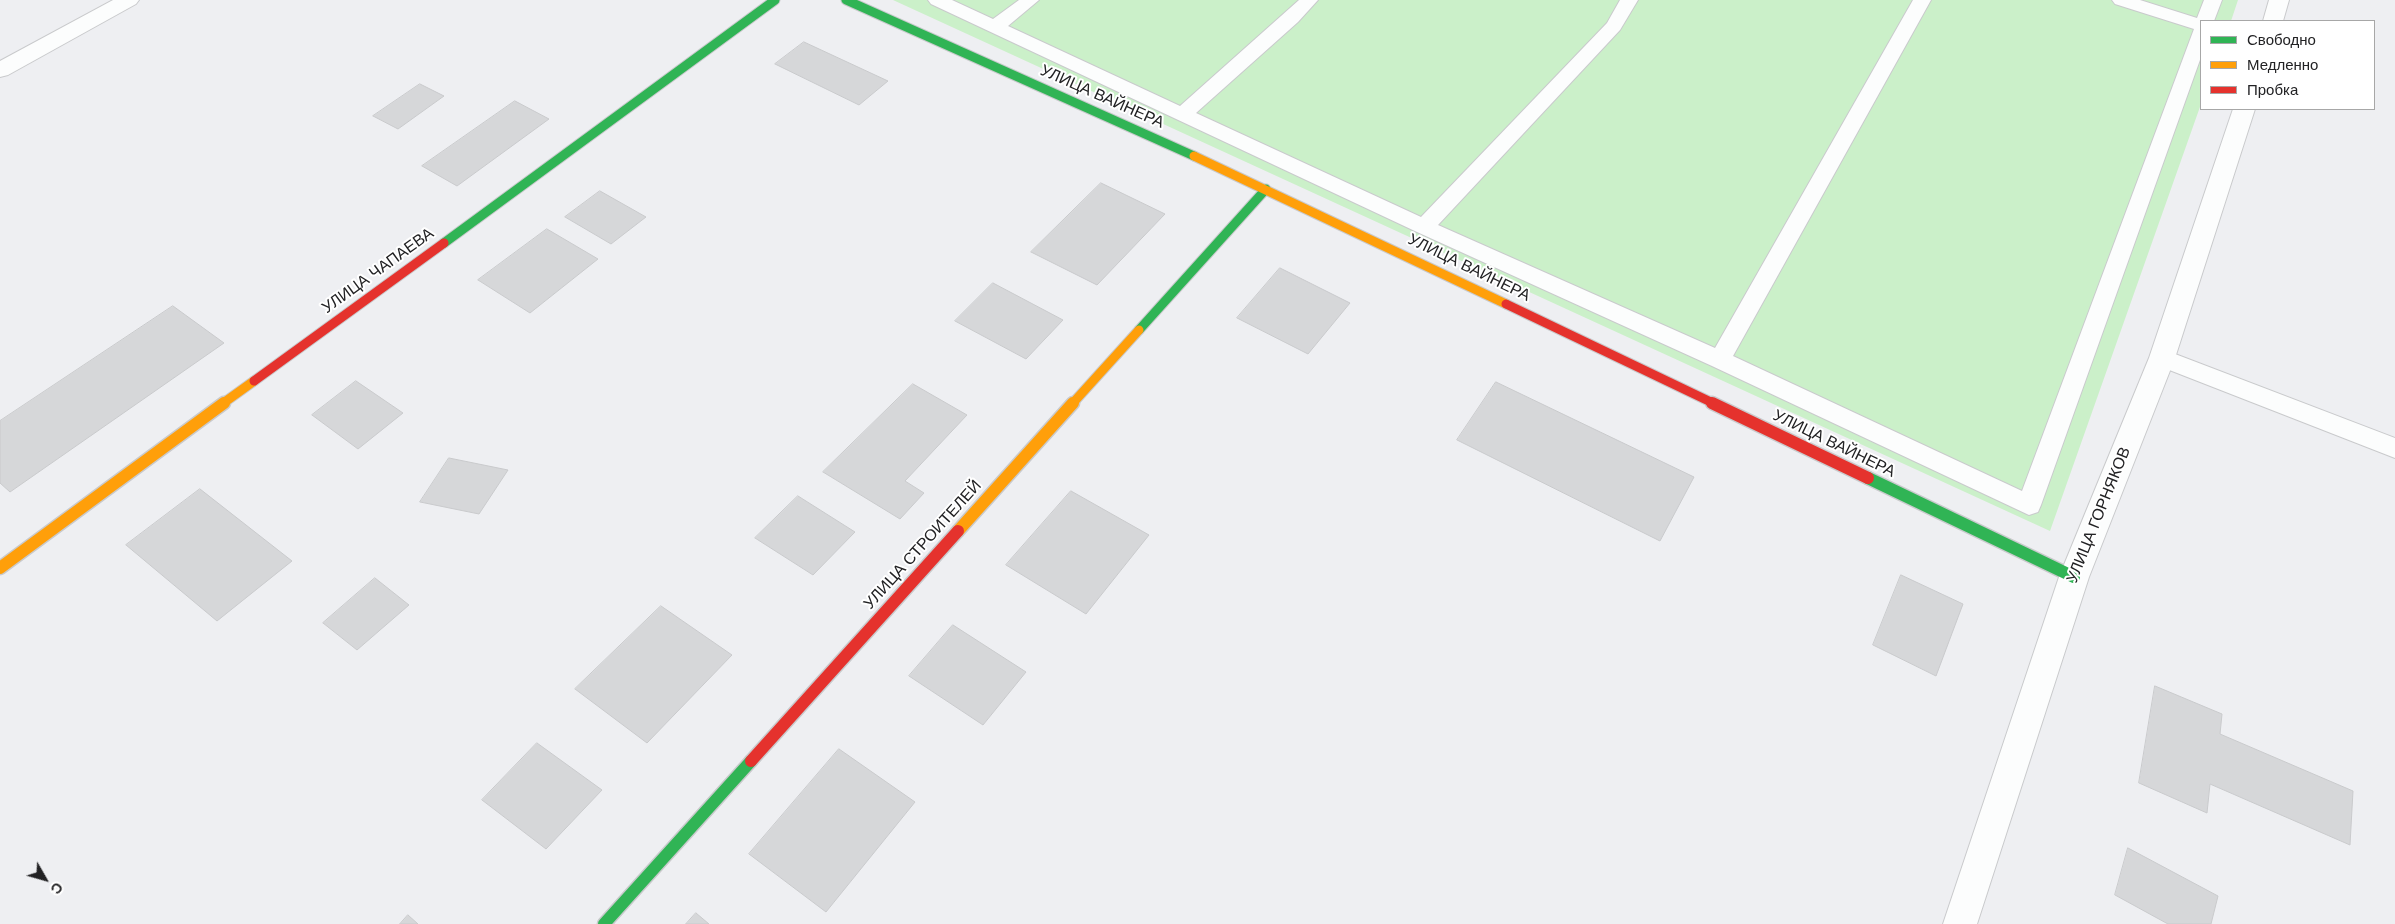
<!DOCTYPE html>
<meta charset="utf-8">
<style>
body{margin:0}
#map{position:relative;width:2395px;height:924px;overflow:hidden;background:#eeeff2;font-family:Helvetica,sans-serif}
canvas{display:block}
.legend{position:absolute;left:2200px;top:20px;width:175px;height:90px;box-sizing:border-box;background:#fff;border:1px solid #a7a7a7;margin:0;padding:6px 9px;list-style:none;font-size:15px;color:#222224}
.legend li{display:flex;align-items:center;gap:10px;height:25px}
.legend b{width:25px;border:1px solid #a7a7a7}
.north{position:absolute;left:20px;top:854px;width:50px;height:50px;-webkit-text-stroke:4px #fff;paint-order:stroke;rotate:128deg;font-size:14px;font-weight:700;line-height:20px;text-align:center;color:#222224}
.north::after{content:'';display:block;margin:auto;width:18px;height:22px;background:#222224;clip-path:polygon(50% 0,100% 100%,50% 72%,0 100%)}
</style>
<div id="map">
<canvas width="2395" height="924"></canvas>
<ul class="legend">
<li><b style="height:6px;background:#30b455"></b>Свободно</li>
<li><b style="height:6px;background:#ff9f0a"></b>Медленно</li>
<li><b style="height:6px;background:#e5322d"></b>Пробка</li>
</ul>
<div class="north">С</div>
</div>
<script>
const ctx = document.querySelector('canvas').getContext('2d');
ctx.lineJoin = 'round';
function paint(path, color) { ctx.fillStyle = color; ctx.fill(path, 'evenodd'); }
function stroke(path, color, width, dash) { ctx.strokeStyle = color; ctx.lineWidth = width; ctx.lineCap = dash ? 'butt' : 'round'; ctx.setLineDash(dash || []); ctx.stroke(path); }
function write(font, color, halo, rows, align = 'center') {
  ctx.font = font + ' Helvetica,sans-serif'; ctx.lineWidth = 4; ctx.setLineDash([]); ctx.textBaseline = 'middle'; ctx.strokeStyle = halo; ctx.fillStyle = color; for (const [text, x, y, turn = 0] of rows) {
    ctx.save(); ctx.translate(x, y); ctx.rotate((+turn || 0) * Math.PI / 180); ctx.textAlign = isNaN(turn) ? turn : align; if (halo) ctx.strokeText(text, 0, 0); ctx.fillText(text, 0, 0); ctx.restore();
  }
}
const green = new Path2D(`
 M893 0H2238L2231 21H2201V104L2050 531Z`);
const building = new Path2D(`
 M804 42 888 81 859 105 775 64Z
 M420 84 444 96 398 129 373 116Z
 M515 101 549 119 457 186 422 166Z
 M1101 183 1165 214 1097 285 1031 252Z
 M600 191 646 217 611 244 565 217Z
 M547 229 598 259 530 313 478 280Z
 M1280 268 1350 303 1308 354 1237 318Z
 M993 283 1063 320 1026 359 955 321Z
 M173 306 224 343 10 492 0 483V421Z
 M356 381 403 413 358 449 312 415Z
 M1496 382 1694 477 1660 541 1457 440Z
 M913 384 967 415 905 481 924 493 900 519 823 472Z
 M449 458 508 470 479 514 420 502Z
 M200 489 292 561 217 621 126 545Z
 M1071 491 1149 535 1086 614 1006 565Z
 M798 496 855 532 813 575 755 538Z
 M1901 575 1963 604 1936 676 1873 645Z
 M375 578 409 605 357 650 323 623Z
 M661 606 732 655 647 743 575 689Z
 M953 625 1026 672 983 725 909 676Z
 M2155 686 2222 714 2220 734 2353 791 2350 845 2210 784 2207 813 2139 783Z
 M537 743 602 790 546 849 482 800Z
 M839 749 915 802 826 912 749 854Z
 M2128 848 2218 896 2211 924H2168L2115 895Z
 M696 913 709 924H686Z
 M408 915 418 924H400Z`);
const lane = new Path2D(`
 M928 0H952L993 19 1019 0H1039L1008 26 1180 106 1299 0H1318L1298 22 1196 113 1421 217 1607 23 1620 0H1638L1620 30 1438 225 1715 348 1913 0H1931L1733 356 2022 491 2194 29 2115 4 2112 0H2140L2197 18 2204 0H2222L2214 21H2201V57L2041 505 2038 512 2029 515 1712 366 1417 232 931 4Z
 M2162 349 2395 438V458L2154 364 2151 358 2154 352Z`);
const street = new Path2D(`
 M113 0H139L136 4 8 75 0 77V61Z
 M2269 0H2289L2283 21H2263Z
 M2233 109H2255L2175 358 2089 577 1977 924H1943L2059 577 2149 358Z`);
const fastFar1 = new Path2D(`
 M846 0 1194 156
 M444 243 775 0
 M1139 330 1266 189`);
const fast = new Path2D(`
 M1868 478 2074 577
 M604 924 751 761`);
const slowFar1 = new Path2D(`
 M1194 156 1506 304
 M222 404 254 381
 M1072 404 1139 330`);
const slow = new Path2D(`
 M958 531 1073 403
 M0 568 224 403`);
const jamFar1 = new Path2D(`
 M1506 304 1715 404
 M254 381 444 243`);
const jam = new Path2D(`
 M1712 403 1868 478
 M751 761 958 531`);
const streetNames = [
 ["УЛИЦА ВАЙНЕРА",1102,97,24],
 ["УЛИЦА ВАЙНЕРА",1469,268,26],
 ["УЛИЦА ЧАПАЕВА",378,271,-36],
 ["УЛИЦА ВАЙНЕРА",1834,444,26],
 ["УЛИЦА ГОРНЯКОВ",2099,515,-68],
 ["УЛИЦА СТРОИТЕЛЕЙ",923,545,-48]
];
paint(green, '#cbf0c9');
paint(building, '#d6d7d9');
stroke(building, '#c9cacc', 1);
stroke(lane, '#c9cacc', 2);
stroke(street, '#c9cacc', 2);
stroke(fastFar1, '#c9cacc', 11);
stroke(fast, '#c9cacc', 15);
stroke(slowFar1, '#c9cacc', 11);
stroke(slow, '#c9cacc', 15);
stroke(jamFar1, '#c9cacc', 11);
stroke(jam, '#c9cacc', 15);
paint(lane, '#fcfdfd');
paint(street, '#fcfdfd');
stroke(fastFar1, '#30b455', 9);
stroke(fast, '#30b455', 12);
stroke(slowFar1, '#ff9f0a', 9);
stroke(slow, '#ff9f0a', 12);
stroke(jamFar1, '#e5322d', 9);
stroke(jam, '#e5322d', 12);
write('16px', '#222224', '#fff', streetNames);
</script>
